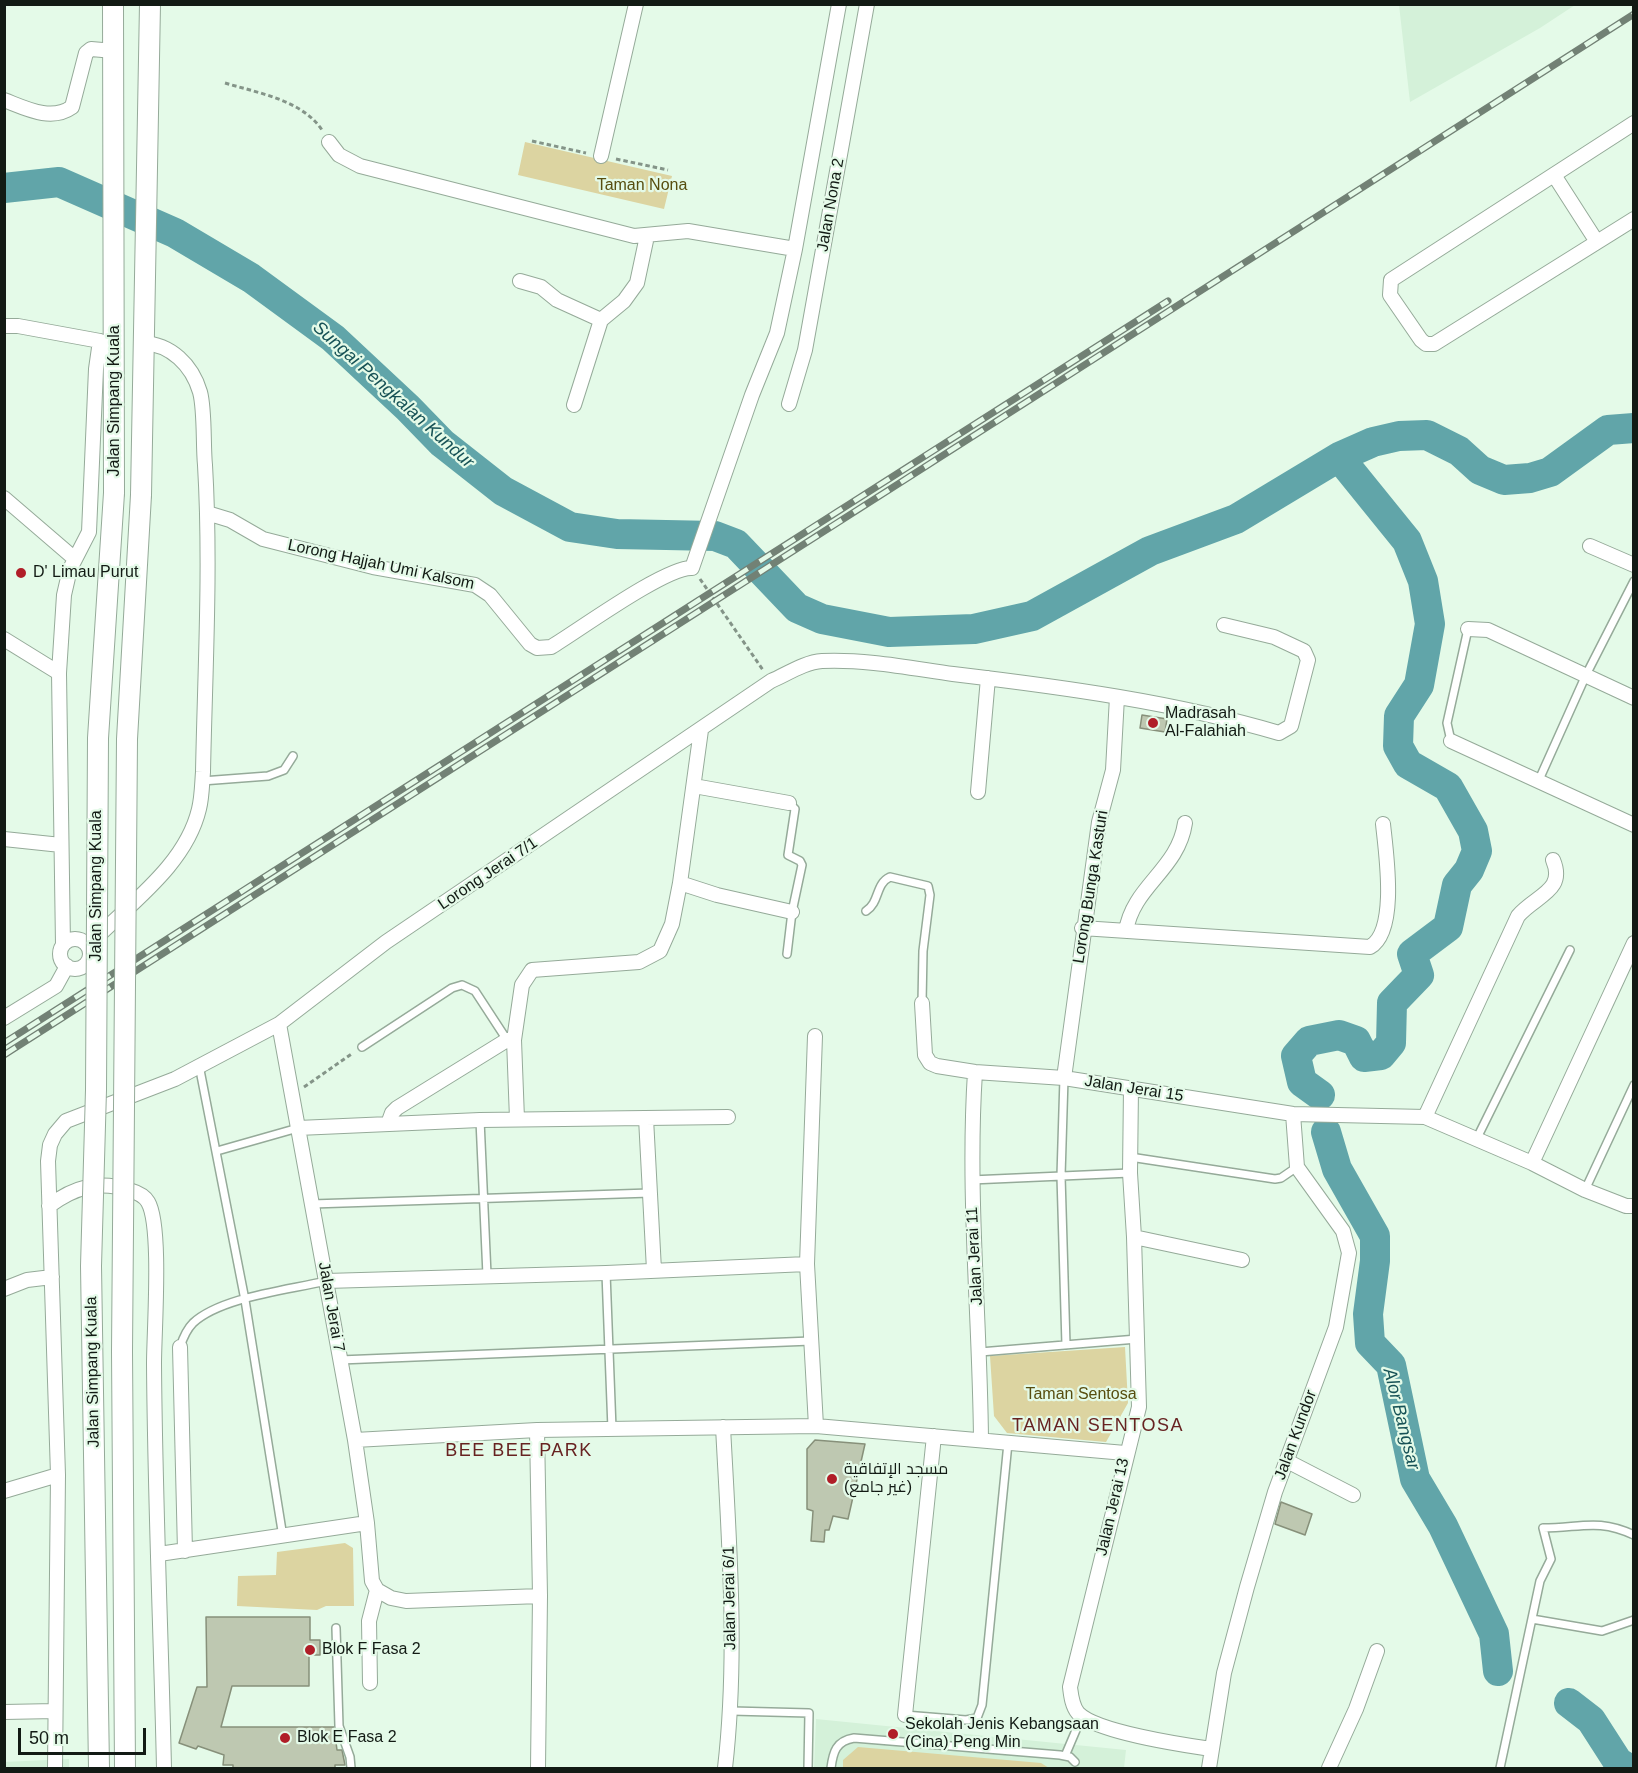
<!DOCTYPE html>
<meta charset="utf-8">
<style>
body{margin:0}
#map{position:relative;width:1638px;height:1773px;overflow:hidden;background:#e4fae8;font-family:Helvetica,sans-serif}
canvas{display:block}
.frame{position:absolute;inset:0;border:6px solid #121a14;pointer-events:none}
.scale{position:absolute;left:18px;top:1728px;width:128px;height:27px;box-sizing:border-box;border:3px solid #121a14;border-top:0;padding-left:8px;font-size:18px;line-height:21px;white-space:nowrap;color:#121a14;-webkit-text-stroke:4px #e4fae8;paint-order:stroke}
</style>
<div id="map">
<canvas width="1638" height="1773"></canvas>
<div class="frame"></div>
<div class="scale">50 m</div>
</div>
<script>
const ctx = document.querySelector('canvas').getContext('2d');
ctx.lineJoin = 'round';
function paint(path, color) { ctx.fillStyle = color; ctx.fill(path, 'evenodd'); }
function stroke(path, color, width, dash) { ctx.strokeStyle = color; ctx.lineWidth = width; ctx.lineCap = dash ? 'butt' : 'round'; ctx.setLineDash(dash || []); ctx.stroke(path); }
function write(font, color, halo, rows, align = 'center') {
  ctx.font = font + ' Helvetica,Cairo,sans-serif'; ctx.lineWidth = 4.5; ctx.setLineDash([]); ctx.textBaseline = 'middle'; ctx.strokeStyle = halo; ctx.fillStyle = color; for (const [text, x, y, turn = 0] of rows) {
    ctx.save(); ctx.translate(x, y); ctx.rotate((+turn || 0) * Math.PI / 180); ctx.textAlign = isNaN(turn) ? turn : align; if (halo) ctx.strokeText(text, 0, 0); ctx.fillText(text, 0, 0); ctx.restore();
  }
}
const built = new Path2D(`
 M1399 5V4L1575 5 1540 28 1410 102Z
 M816 1719 1126 1750 1124 1768H814Z
 M69 1759V1768H5L4 1762Z`);
const green = new Path2D(`
 M525 142 672 176 664 209 518 175Z
 M1125 1347 1128 1403 1106 1442 1007 1433 994 1416 990 1356Z
 M345 1543 353 1548 354 1606H326L317 1610 237 1606 238 1576 276 1575 277 1552Z
 M858 1747 1041 1763 1049 1768H843V1760Z`);
const river = new Path2D(`
 M4 188 59 182 175 233 251 278 333 338 408 408 442 443 503 491 570 527 617 534 715 536 736 544 797 608 822 619 889 632 974 629 1032 616 1150 551 1236 519 1339 457 1373 442 1399 436 1427 435 1459 451 1480 470 1504 480 1530 478 1550 472 1608 430 1634 428
 M1320 1095 1302 1082 1296 1056 1309 1041 1339 1035 1356 1041 1364 1057 1381 1055 1391 1043 1392 1003 1419 975 1412 954 1448 927 1457 885 1469 870 1477 851 1473 831 1448 787 1408 764 1398 746 1399 716 1419 685 1430 624 1423 581 1407 541 1339 457
 M1326 1132 1337 1169 1375 1236V1261L1368 1314 1370 1343 1391 1365 1415 1479 1443 1526 1494 1634 1498 1671
 M1569 1703 1591 1720 1618 1762 1628 1768`);
const building = new Path2D(`
 M1142 715 1167 719 1165 732 1140 728Z
 M815 1440 865 1444 848 1519 833 1516 829 1530H825L824 1542 811 1541 813 1511 807 1509V1449Z
 M1281 1502 1312 1514 1305 1535 1275 1524Z
 M206 1617H310V1640H320V1655H309V1686H232L221 1727H334L337 1750H342L345 1765H335V1768H233V1765H223L224 1755 198 1746 196 1749 179 1743 197 1687H207Z`);
const path = new Path2D(`
 M225 83C258 93 302 100 322 130
 M532 141 586 153
 M616 159 668 170
 M700 579 763 670
 M304 1087 353 1053`);
const lane = new Path2D(`
 M1451 741 1447 723 1468 629
 M202 781 268 776 284 770 293 756
 M1538 782 1586 675 1634 581
 M866 911C880 902 875 884 890 877L928 886 930 895 923 951 922 1003
 M787 954 792 912 802 865 800 861 788 855 795 809 789 803
 M362 1047 452 988 462 985 475 991 507 1040
 M199 1065 245 1300 283 1537
 M1064 1078 1061 1176 1066 1345
 M480 1120 487 1275
 M1477 1138 1570 950
 M217 1151 298 1128
 M1130 1157 1275 1179 1281 1178 1297 1167
 M971 1180 1130 1173
 M1585 1190 1634 1085
 M312 1204 650 1193
 M606 1273 612 1429
 M180 1347C183 1338 186 1330 193 1323 221 1297 289 1290 326 1281
 M980 1352 1137 1339
 M340 1360 811 1341
 M1532 1619 1602 1631 1634 1620
 M336 1628 339 1726 350 1757 351 1768
 M732 1711 809 1713 808 1768
 M905 1715 966 1720 977 1718 982 1705 1008 1443
 M1065 1756 1082 1716
 M831 1768C833 1752 836 1741 854 1738L1060 1755 1070 1757 1075 1762
 M1500 1768 1540 1581 1551 1559 1543 1528C1580 1528 1598 1518 1634 1535`);
const street = new Path2D(`
 M4 100C25 108 51 122 72 107L86 53 91 49 114 51
 M1634 123 1391 280 1390 295 1421 340 1426 344H1434L1634 219
 M329 142 339 155 360 166 634 236 688 231 795 249
 M601 156 636 4
 M1554 175 1597 242
 M520 281 541 287 557 300 601 320
 M4 326H18L100 341
 M789 404 805 350 867 4
 M574 405 601 320 624 301 637 283 647 236
 M4 498 75 559
 M207 513 230 520 263 539 373 567 475 585 490 595 530 644 537 648 551 647C578 631 665 567 692 568L752 395 777 333 795 249 839 4
 M1590 546 1634 565
 M1468 629 1488 630 1634 698
 M4 639 59 673
 M1451 741 1634 825
 M694 786 789 803
 M978 792 988 678
 M4 839 61 845
 M680 883 717 895 792 912
 M1082 928 1370 947C1398 931 1386 853 1383 824
 M1126 931C1133 886 1178 870 1185 823
 M60 954a15 15 0 1 1 30 0a15 15 0 1 1-30 0Z
 M94 940C132 902 186 864 199 809 202 797 202 784 203 772 205 670 211 567 205 465 203 446 205 410 200 392 192 365 171 344 142 343
 M63 945 59 673 64 595 70 569 89 532 96 369 100 341
 M922 1003 925 1055 930 1063 937 1066 975 1072 1064 1078 1293 1114 1425 1117 1532 1163 1585 1190 1626 1206H1634
 M4 1018 56 986 67 966
 M279 1024 355 1440 367 1523 372 1581 377 1590
 M815 1036 807 1264 816 1426
 M975 1072C967 1195 980 1317 981 1440
 M1064 1078 1099 822 1113 770 1117 697
 M1131 1088 1130 1173 1134 1237 1139 1407 1070 1687C1071 1695 1072 1706 1078 1713 1096 1732 1183 1745 1211 1749
 M1425 1117 1518 916C1536 895 1566 891 1553 860
 M646 1118 654 1270
 M517 1119 514 1040 522 985 532 970 639 962 660 951 672 924 680 883 701 730
 M388 1124 392 1113 397 1108 507 1040H514
 M298 1128 480 1120 728 1117
 M1532 1163 1634 943
 M49 1206C74 1187 99 1180 129 1190 136 1192 144 1195 148 1202 162 1226 154 1331 154 1364 155 1499 161 1634 164 1768
 M1134 1237 1242 1260
 M326 1281 606 1273 807 1264
 M4 1289 27 1280 52 1277
 M180 1347 185 1551
 M723 1427C729 1541 738 1655 725 1768
 M537 1430 540 1596 538 1768
 M355 1440 537 1430 816 1426 1125 1453
 M1287 1461 1353 1495
 M4 1491 58 1475
 M159 1554 367 1523
 M377 1590 391 1598 406 1601 540 1596
 M370 1683 369 1621 377 1590
 M4 1712 55 1711
 M905 1715 934 1436
 M55 1768 58 1475 48 1161 50 1145 55 1134 66 1121 175 1079 279 1024 386 942 771 681C787 674 805 662 822 661 865 659 910 668 953 674 1062 687 1174 702 1279 733L1291 726 1308 660 1304 651 1274 637 1224 625
 M1209 1768 1224 1673 1247 1587 1275 1492 1336 1327 1349 1253 1343 1231 1297 1167 1293 1114
 M1329 1768 1356 1709 1377 1651`);
const secondary = new Path2D(`
 M113 4 114 493
 M141 495 150 4`);
const rail = new Path2D(`
 M4 1043 1168 301
 M4 1055 1634 14`);
const secondaryBridge = new Path2D(`
 M99 1768 91 1266 96 1090 98 738 114 493
 M125 1768 122 1351 127 739 141 495`);
const markers = [
 [21,573,6,"#b01e28"],
 [1153,723,6,"#b01e28"],
 [832,1479,6,"#b01e28"],
 [310,1650,6,"#b01e28"],
 [893,1734,6,"#b01e28"],
 [285,1738,6,"#b01e28"]
];
const parkNames = [
 ["Taman Nona",642,186],
 ["Taman Sentosa",1081,1395]
];
const streetNames = [
 ["Jalan Nona 2",831,205,-80],
 ["Jalan Simpang Kuala",115,401,-90],
 ["Lorong Hajjah Umi Kalsom",381,565,12],
 ["Lorong Jerai 7/1",488,874,-34],
 ["Jalan Simpang Kuala",97,886,-90],
 ["Lorong Bunga Kasturi",1091,887,-81],
 ["Jalan Jerai 15",1134,1089,9],
 ["Jalan Jerai 11",975,1256,-93],
 ["Jalan Jerai 7",331,1307,80],
 ["Jalan Simpang Kuala",93,1372,-91],
 ["Jalan Kundor",1296,1435,-70],
 ["Jalan Jerai 13",1113,1507,-77],
 ["Jalan Jerai 6/1",730,1598,-91]
];
const poiNames = [
 ["D' Limau Purut",33,573],
 ["Madrasah",1165,714],
 ["Al-Falahiah",1165,732],
 ["مسجد الإتفاقية",844,1470],
 ["(غير جامع)",844,1488],
 ["Blok F Fasa 2",322,1650],
 ["Sekolah Jenis Kebangsaan",905,1725],
 ["(Cina) Peng Min",905,1743],
 ["Blok E Fasa 2",297,1738]
];
const waterNames = [
 ["Sungai Pengkalan Kundur",393,395,42],
 ["Alor Bangsar",1401,1419,76]
];
const neighbourhoodNames = [
 ["TAMAN SENTOSA",1098,1426],
 ["BEE BEE PARK",519,1451]
];
paint(built, '#d4f1d9');
paint(green, '#dcd4a1');
stroke(river, '#61a5a9', 30);
paint(building, '#bec8b1');
stroke(building, '#87907a', 1.5);
stroke(lane, '#95aa99', 10);
stroke(street, '#95aa99', 16);
stroke(secondary, '#95aa99', 22);
stroke(path, '#849488', 3, [4.5, 3]);
stroke(lane, '#fff', 7);
stroke(street, '#fff', 14);
stroke(secondary, '#fff', 20);
stroke(rail, '#728175', 7);
stroke(rail, '#e4fae8', 4.5, [14]);
stroke(secondaryBridge, '#95aa99', 22, []);
stroke(secondaryBridge, '#fff', 20);
for (const [x, y, r, color] of markers) { const dot = new Path2D(); dot.arc(x, y, r, 0, 2 * Math.PI); ctx.fillStyle = color; ctx.fill(dot); stroke(dot, '#e4fae8', 2); }
write('16px', '#574d0f', '#e4fae8', parkNames);
write('16px', '#121a14', '#e4fae8', streetNames);
write('16px', '#121a14', '#e4fae8', poiNames, 'left');
write('italic 18px', '#175256', '#e4fae8', waterNames);
ctx.letterSpacing = '1.5px';
write('18px', '#672221', '#e4fae8', neighbourhoodNames);
ctx.letterSpacing = '0px';
</script>
